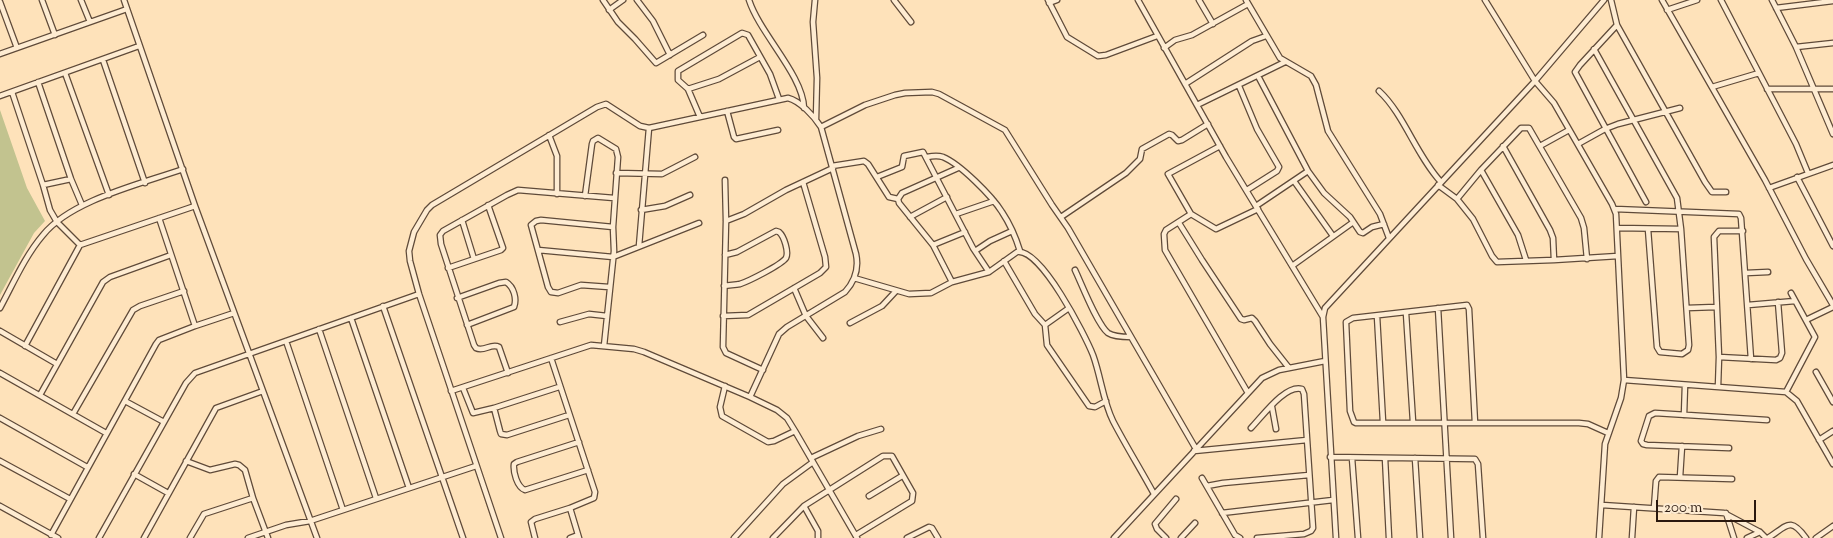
<!DOCTYPE html>
<style>
body{margin:0}
#map{position:relative;width:1833px;height:538px;overflow:hidden;background:#fee2ba;font-family:"Sorts Mill Goudy",serif}
canvas{display:block}
.scale{position:absolute;left:1656px;top:500px;width:100px;height:22px;box-sizing:border-box;border:2px solid #2a180e;border-top:0;padding-left:6px;font-size:15px;line-height:18px;white-space:nowrap;color:#2a180e;-webkit-text-stroke:4px #feecd2;paint-order:stroke}
</style>
<div id="map">
<canvas width="1833" height="538"></canvas>
<div class="scale">200 m</div>
</div>
<script>
const ctx = document.querySelector('canvas').getContext('2d');
ctx.lineJoin = 'round';
function paint(path, color) { ctx.fillStyle = color; ctx.fill(path, 'evenodd'); }
function stroke(path, color, width, dash) { ctx.strokeStyle = color; ctx.lineWidth = width; ctx.lineCap = dash ? 'butt' : 'round'; ctx.setLineDash(dash || []); ctx.stroke(path); }
const green = new Path2D(`
 M0 110 27 188 45 221 34 233 0 295Z`);
const minor = new Path2D(`
 M42 0 55 35
 M81 0 90 22
 M124 0 195 206 317 538
 M603 0 618 22 635 39 656 63 703 35
 M637 0 653 21 670 55
 M749 0C760 34 803 75 804 108
 M815 0 813 22 817 78 816 119
 M894 0 911 22
 M1048 0 1067 37 1098 56 1106 55 1157 36
 M1138 0 1226 157 1323 317
 M1199 0 1213 24
 M1246 0 1280 58 1311 76 1316 85 1328 131 1380 214 1389 238
 M1485 0 1535 81 1554 103 1612 204 1616 214 1624 380 1621 398 1605 444 1599 538
 M1611 0 1617 25 1705 182 1712 192H1726
 M1662 0 1765 180 1806 259 1833 305
 M1721 0 1796 144 1808 173
 M1772 0 1796 47 1833 134
 M0 2 17 48
 M1049 3 1057 0
 M1776 8 1833 1
 M609 10 623 0
 M1667 10 1697 0
 M1617 25 1580 65 1575 72 1646 202
 M1796 47 1833 43
 M1164 48 1175 40 1192 35 1248 4
 M1594 49 1677 198 1681 229 1689 345 1688 350 1682 354 1660 352 1657 347 1648 229
 M0 54 127 9
 M103 60 145 183
 M65 73 109 195
 M38 82 71 179 82 205
 M1185 84 1252 41 1266 36
 M1239 86 1257 129 1279 167 1277 171 1247 190
 M1712 87 1759 73
 M688 89 719 79 760 57
 M1767 89H1833
 M1379 91C1404 114 1416 155 1441 182
 M12 92 43 185 50 210 57 222 80 245
 M0 96 139 46
 M1197 105 1285 62
 M727 111 734 137 736 139 778 130
 M700 117 688 89 678 80V71L742 33 748 35 770 74 779 99
 M821 127 865 105 895 95 905 93 932 92 939 94 1005 130 1052 205 1068 228 1196 449
 M549 135 557 156V194
 M1578 144 1605 129 1618 124 1680 108
 M1503 146 1550 230 1553 238 1554 260 1618 256
 M1540 146 1569 130
 M927 157C932 156 937 155 943 157 960 164 992 196 1002 212 1010 224 1016 238 1020 251
 M832 166 864 161 868 164 889 197 898 199
 M1481 170 1518 235 1526 260
 M1308 171 1324 193 1350 217 1360 232 1363 233 1372 227 1384 224
 M616 173 662 174 695 157
 M877 177 902 167 904 156 923 152 973 248 989 272
 M1797 177 1833 246
 M725 180 726 221 723 347 726 353 763 370
 M1294 181 1333 236
 M43 185 71 179
 M1438 185 1457 199 1481 170 1521 128H1529L1581 218 1584 228 1587 259
 M1769 188 1833 165
 M585 196 592 144 593 141 598 138 616 149 618 157 613 227 614 251 604 346
 M1457 199 1473 219 1492 256 1497 262 1554 260
 M1256 206 1308 171 1258 76
 M1615 209 1739 214 1741 218 1751 359
 M641 210 665 206 690 195
 M956 214 994 201
 M1191 214 1168 174 1220 146
 M910 217 947 197
 M1061 217 1126 173 1140 159 1142 149 1169 134 1172 135 1178 141 1182 140 1208 124
 M159 218 195 326
 M462 220 474 259
 M726 221 744 214 786 190 833 168
 M1179 223 1202 260 1241 319 1244 320 1252 318 1255 321 1270 344 1289 368
 M1617 228 1681 229
 M933 245 965 232
 M639 246 649 128
 M538 250 613 257 699 223
 M975 251 990 241 1012 231
 M1004 261 1035 314 1045 325
 M1292 266 1352 223
 M448 268 501 250 503 248 488 205
 M1075 270C1082 285 1097 324 1108 333 1114 337 1124 337 1131 337
 M1746 273 1768 272
 M854 278 909 294 931 293 952 282 989 272 1017 252C1041 248 1085 335 1093 355 1101 377 1103 401 1113 421 1126 446 1141 470 1154 494
 M952 282 933 245 899 203 898 199 902 193 958 168
 M724 286C730 285 735 285 740 284 749 281 781 265 786 258 789 252 784 236 779 232L776 231 737 252 725 255
 M609 287 581 285 558 293 551 292 548 287 531 225 536 221 541 220 613 227
 M794 288 806 316 823 338
 M457 298 499 283 506 282C514 287 517 299 514 307L467 325
 M1748 305 1795 301
 M383 306 463 538
 M0 308C13 284 25 256 43 235 71 200 141 184 183 169
 M1069 308 1045 325 1047 345 1089 406 1095 407 1106 401
 M1438 308 1451 538
 M1687 308 1716 307
 M1406 313 1413 422
 M723 316 748 315 820 273 826 267 825 257 803 182
 M1377 316 1383 422
 M351 318 409 488
 M1806 320 1833 307
 M560 322 589 314 607 316
 M850 323 882 306 896 291
 M319 329 376 498
 M0 331 57 364
 M286 341 343 510
 M25 346 80 245 195 206
 M1719 357 1776 360 1780 358 1782 353 1778 302
 M551 358 595 492 594 498 570 508 579 538
 M1816 372 1833 402
 M0 373 106 433
 M508 373 499 347C491 343 484 352 476 348L474 345 441 244 440 235 443 231 507 195 518 190 614 198
 M1624 380 1786 392 1797 401 1833 464
 M725 386 720 407 722 416 768 442 774 441 795 431
 M559 387 494 408 500 431 501 434 507 435 569 415
 M1718 387 1719 357 1714 237 1719 231H1743
 M463 388 473 413 494 408
 M451 391 591 345 634 349 644 352 750 397 777 410 787 418 795 431 857 538
 M1786 392 1815 337 1791 293
 M1248 393 1165 250 1164 234 1166 230 1191 214 1216 229 1258 209
 M40 395 103 282 110 277 171 255
 M125 401 164 422
 M1272 407 1276 429
 M73 414 133 310 140 306 184 291
 M1684 415 1685 385
 M0 418 87 467
 M1475 423 1469 309 1467 305 1353 318 1346 322 1350 411 1354 422 1356 423H1579L1588 424 1608 433
 M1251 428C1262 417 1285 384 1302 389L1304 394 1313 528 1311 531 1304 534 1257 538
 M1819 440 1833 431
 M579 442 517 462 514 464C513 472 517 487 525 490L588 470
 M1729 448 1647 445 1643 444 1641 441 1649 416 1655 413 1767 420
 M1194 451 1307 440
 M1330 457 1475 459 1478 464 1483 538
 M811 458 858 436 881 429
 M1352 458 1358 538
 M1385 458 1389 538
 M1415 458 1420 538
 M0 461 70 499
 M186 461 210 470 235 464 239 465 245 470 253 498 268 538
 M134 474 168 493
 M1680 477 1682 446
 M1202 478 1235 535 1240 538
 M1207 486 1223 483 1309 475
 M869 496 902 476
 M1602 505 1724 513 1760 532 1766 538
 M0 506 58 538
 M804 506 818 531V538
 M1654 508 1656 481 1659 477 1732 479
 M1222 513 1333 500
 M1726 513 1734 538
 M51 535 156 344 159 340 195 326 234 313
 M99 538 186 383 195 373 419 294
 M144 538 216 408 263 391
 M190 538 204 514 253 498
 M248 538 286 525 310 521 476 466
 M501 538 419 294 410 261 409 251 414 232 427 210 432 205 597 107 606 104 640 126 649 128 788 98C800 101 814 116 821 127L856 254C859 268 855 281 845 292L787 327 779 334 750 397
 M535 538 531 522 535 519 570 508
 M570 538 578 535
 M734 538 783 484 813 462
 M773 538 804 506 883 456H892L913 493 912 501 856 535
 M907 538 929 527 932 528 938 538
 M1114 538 1262 378 1279 370 1325 361
 M1166 538 1157 529 1155 524 1176 499
 M1181 538 1195 523
 M1336 538 1323 317 1325 308 1535 81 1604 0
 M1632 538 1634 507
 M1747 538 1760 532
 M1768 538C1787 526 1790 516 1806 538
 M1816 538 1833 526`);
paint(green, '#c2c38f');
stroke(minor, '#5f4a39', 7);
stroke(minor, '#feecd2', 4.5);
</script>
